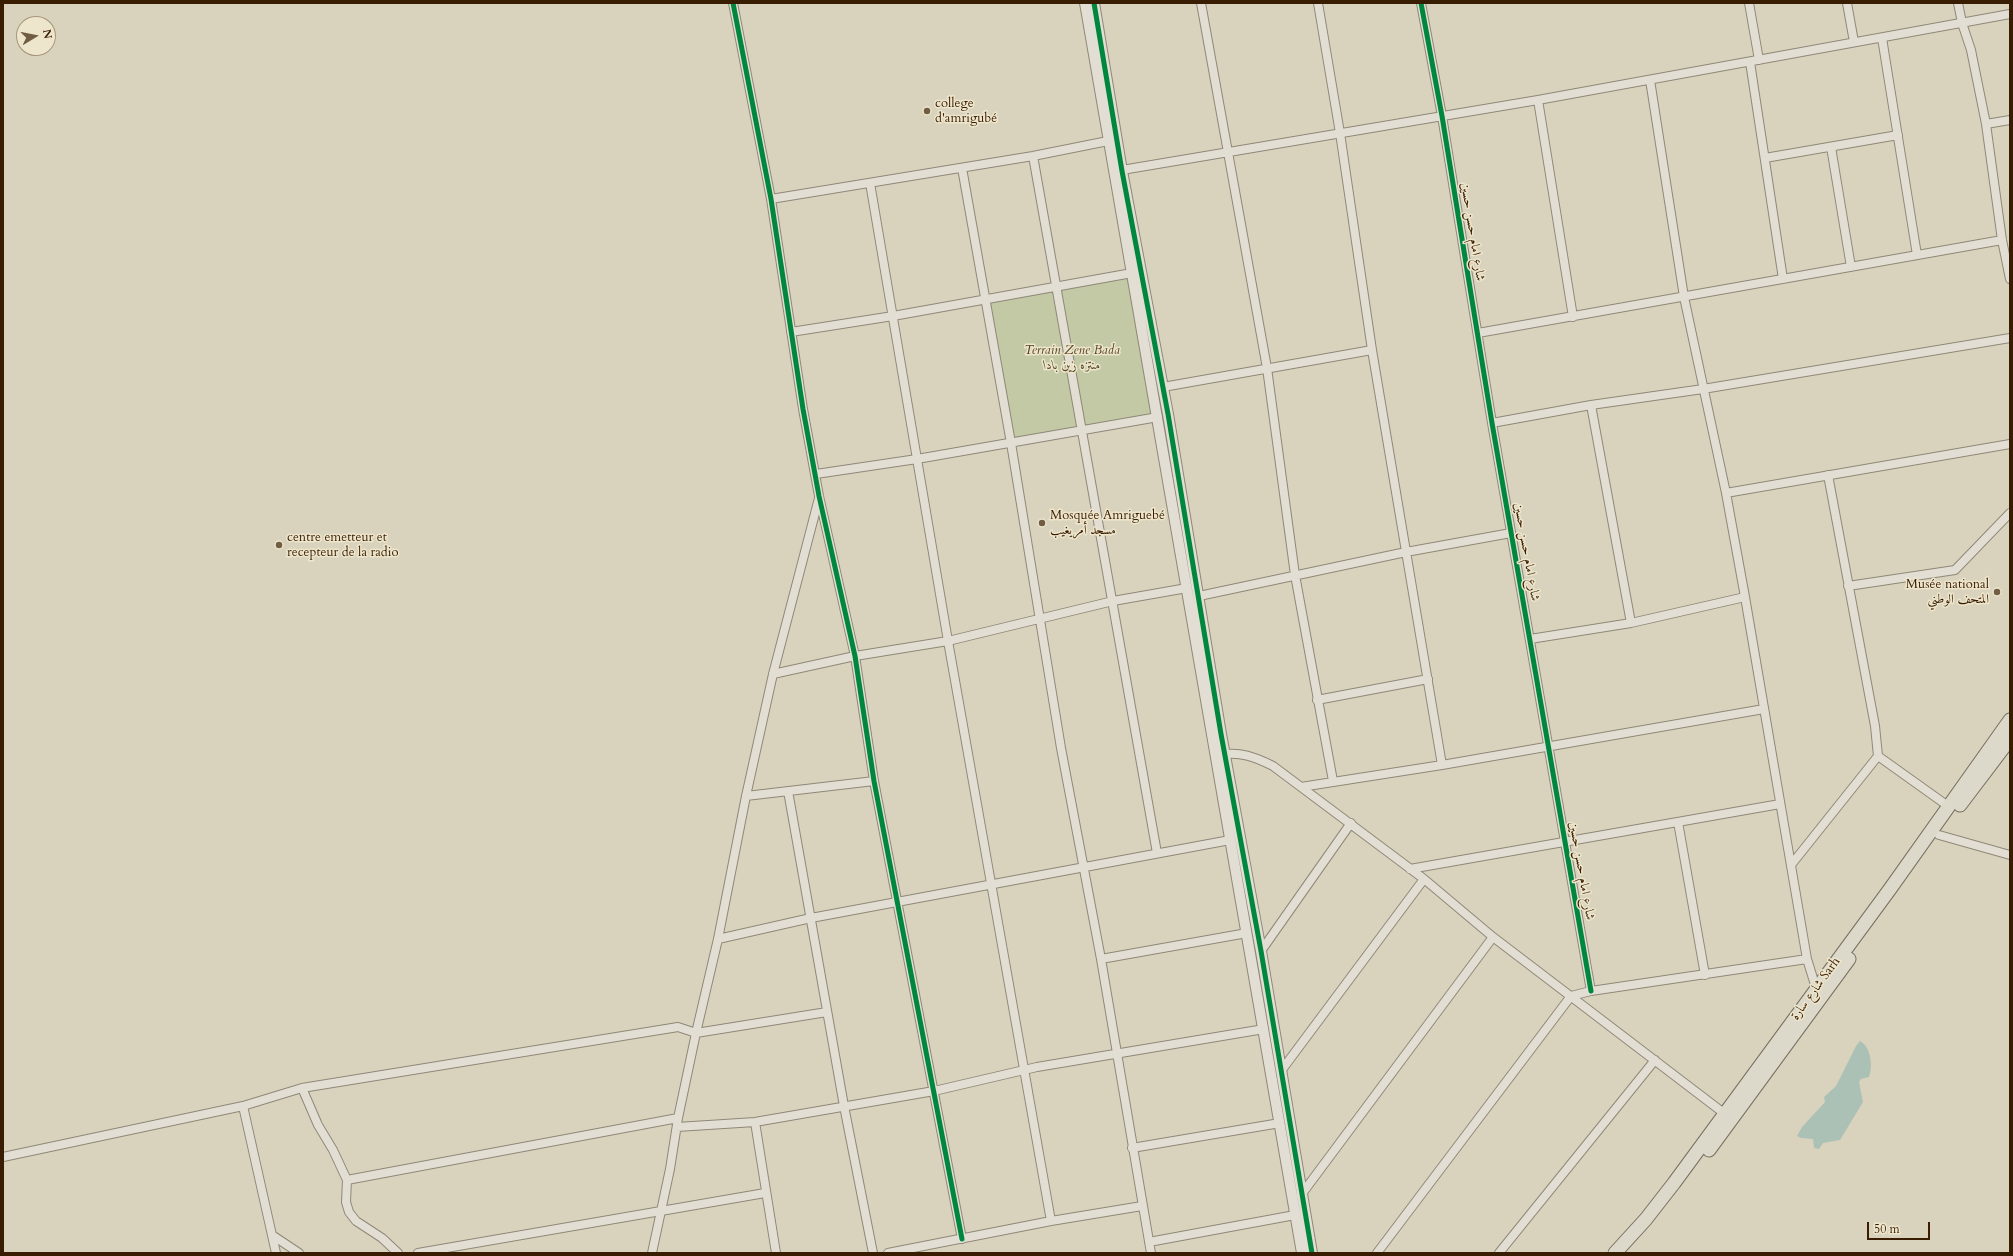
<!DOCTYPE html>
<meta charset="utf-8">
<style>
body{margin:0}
#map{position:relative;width:2013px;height:1256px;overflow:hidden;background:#d9d3bd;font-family:Cardo,serif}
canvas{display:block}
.frame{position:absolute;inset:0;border:4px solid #391d02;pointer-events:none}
.north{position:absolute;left:16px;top:16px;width:40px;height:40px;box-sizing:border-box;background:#eee6cc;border:1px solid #a6967b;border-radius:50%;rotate:80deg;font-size:11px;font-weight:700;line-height:16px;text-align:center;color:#391d02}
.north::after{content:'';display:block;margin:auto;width:14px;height:18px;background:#715d43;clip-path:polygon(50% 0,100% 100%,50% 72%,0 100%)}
.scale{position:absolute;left:1867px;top:1222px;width:63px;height:18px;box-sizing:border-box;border:2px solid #391d02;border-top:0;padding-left:5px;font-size:12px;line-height:14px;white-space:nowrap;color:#391d02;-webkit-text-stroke:3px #eee6cc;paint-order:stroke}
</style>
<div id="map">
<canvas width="2013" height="1256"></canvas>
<div class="frame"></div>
<div class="north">N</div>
<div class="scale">50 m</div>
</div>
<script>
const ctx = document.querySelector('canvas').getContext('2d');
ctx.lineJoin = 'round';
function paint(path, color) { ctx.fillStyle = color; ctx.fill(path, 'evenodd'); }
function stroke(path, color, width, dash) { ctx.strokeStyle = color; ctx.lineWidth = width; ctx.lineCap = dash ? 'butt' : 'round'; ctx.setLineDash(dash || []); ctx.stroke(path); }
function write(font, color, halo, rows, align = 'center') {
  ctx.font = font + ' Cardo,Amiri,serif'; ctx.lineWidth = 3; ctx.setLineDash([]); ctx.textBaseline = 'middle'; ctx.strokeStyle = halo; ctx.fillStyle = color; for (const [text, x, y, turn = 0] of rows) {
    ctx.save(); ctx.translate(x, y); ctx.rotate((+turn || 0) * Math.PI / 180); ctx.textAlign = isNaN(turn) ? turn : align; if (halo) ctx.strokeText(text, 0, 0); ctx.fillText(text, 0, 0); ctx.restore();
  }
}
const green = new Path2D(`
 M1132 273 1158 417 1011 443 985 299Z`);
const water = new Path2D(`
 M1860 1041C1871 1047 1873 1066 1869 1077L1861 1079 1859 1082 1863 1102 1840 1140 1823 1143 1819 1149 1814 1148 1813 1139 1801 1138 1797 1136 1802 1127 1825 1102 1824 1097 1836 1086 1856 1046Z`);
const minor = new Path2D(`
 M733 3 771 199 803 409 819 496 855 656 874 781 962 1239
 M1201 3 1267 368 1295 575 1333 781
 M1318 3 1340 133 1372 350 1442 765
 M1421 3 1442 116 1492 423 1591 991
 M1749 3 1759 60
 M1847 3 1854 42
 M1958 3 1962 23 1971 50 1986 124 2002 240 2010 279
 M1882 38 1917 255
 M1750 62 1783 279
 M1650 80 1684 297 1726 493 1745 597 1807 959 1816 988
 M1538 100 1573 317
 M1986 124 2010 120
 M1831 147 1851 267
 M1033 156 1157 853
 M1765 158 1898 135
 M962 168 1011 443 1061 748 1101 959 1151 1253
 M1116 171 1538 100 2010 14
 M870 183 948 641 1051 1221
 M771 199 1033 156 1108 141
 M791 332 893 316 1132 273
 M1478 333 2002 240
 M1163 387 1372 350
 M1591 405 1631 623
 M1492 423 1591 405 1703 389 2010 338
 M816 474 917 459 1158 417
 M1828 475 1875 726 1878 756 1948 806
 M1726 493 2010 444
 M1848 586 1955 570 2010 513
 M1199 596 1406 552 1511 533
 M1530 639 1631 623 1745 597
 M773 674 855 656 948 641 1113 601 1187 588
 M1317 700 1428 679
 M1219 755C1240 751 1255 757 1273 766L1424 879 1493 937 1725 1114
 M1301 787 1442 765 1764 709
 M788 791 844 1106 873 1253
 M746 796 874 781
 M1678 822 1705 975
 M1939 835 2010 855
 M1791 865 1878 756
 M1410 869 1780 804
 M718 939 811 918 1230 840
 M1261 951 1351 823
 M1101 959 1247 933
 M1281 1071 1424 879
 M302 1088 318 1125 333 1150 347 1180 346 1202 349 1212 356 1221 382 1238 398 1253
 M243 1106 276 1253
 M755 1122 776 1253
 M677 1127 755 1122 934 1091 1037 1067 1264 1029
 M1132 1148 1280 1123
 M3 1157 243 1106 302 1088 678 1027 696 1033 827 1012
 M347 1180 678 1118
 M1301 1195 1493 937
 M272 1235 299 1253
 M1149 1242 1295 1215
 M418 1253 765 1193
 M652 1253 670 1169 678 1118 696 1033 718 939 746 796 773 674 819 498
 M888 1253 1051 1221 1142 1206
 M1377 1253 1571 996 1591 991 1807 959
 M1499 1253 1655 1060`);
const tertiary = new Path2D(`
 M1085 3 1302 1253
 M1094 3 1122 171 1168 414 1221 734 1261 951 1312 1253`);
const trunk = new Path2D(`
 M1960 805 2010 739
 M1709 1150 1849 959
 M1615 1253 1646 1219 1674 1183 1890 889 2010 720`);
const cycleway = new Path2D(`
 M733 3 771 199 803 409 819 496 855 656 874 781 962 1239
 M1094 3 1122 171 1168 414 1221 734 1261 951 1312 1253
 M1421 3 1442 116 1492 423 1591 991`);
const markers = [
 [927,111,4,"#715d43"],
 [1042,523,4,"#715d43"],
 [279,545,4,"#715d43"],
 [1997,592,4,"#715d43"]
];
const poiNames = [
 ["college",935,104],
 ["d'amrigubé",935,119],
 ["Mosquée Amriguebé",1050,516],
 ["مسجد أمريغيب",1050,531],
 ["centre emetteur et",287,538],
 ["recepteur de la radio",287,553],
 ["Musée national",1989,585,"right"],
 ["المتحف الوطني",1989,600,"right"]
];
const streetNames = [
 ["شارع امام حسن حسين",1472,232,81],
 ["شارع امام حسن حسين",1526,552,80],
 ["شارع امام حسن حسين",1581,871,80],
 ["شارع سارة Sarh",1816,989,-54]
];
const parkNames = [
 ["Terrain Zene Bada",1072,351],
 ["منتزه زين بادا",1072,366]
];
paint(green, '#c2c9a4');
paint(water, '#abc1b5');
stroke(minor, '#8f8878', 10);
stroke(tertiary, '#8f8878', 12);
stroke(trunk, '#776f60', 15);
stroke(minor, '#e2ded3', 8);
stroke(tertiary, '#e2ded3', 10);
stroke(trunk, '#dcd9cb', 13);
stroke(cycleway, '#00873e', 5);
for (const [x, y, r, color] of markers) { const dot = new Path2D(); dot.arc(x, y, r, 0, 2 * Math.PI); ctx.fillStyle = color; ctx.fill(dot); stroke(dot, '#eee6cc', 1.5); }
write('13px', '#391d02', '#eee6cc', poiNames, 'left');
write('13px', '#391d02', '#eee6cc', streetNames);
write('italic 13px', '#574625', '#eee6cc', parkNames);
</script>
